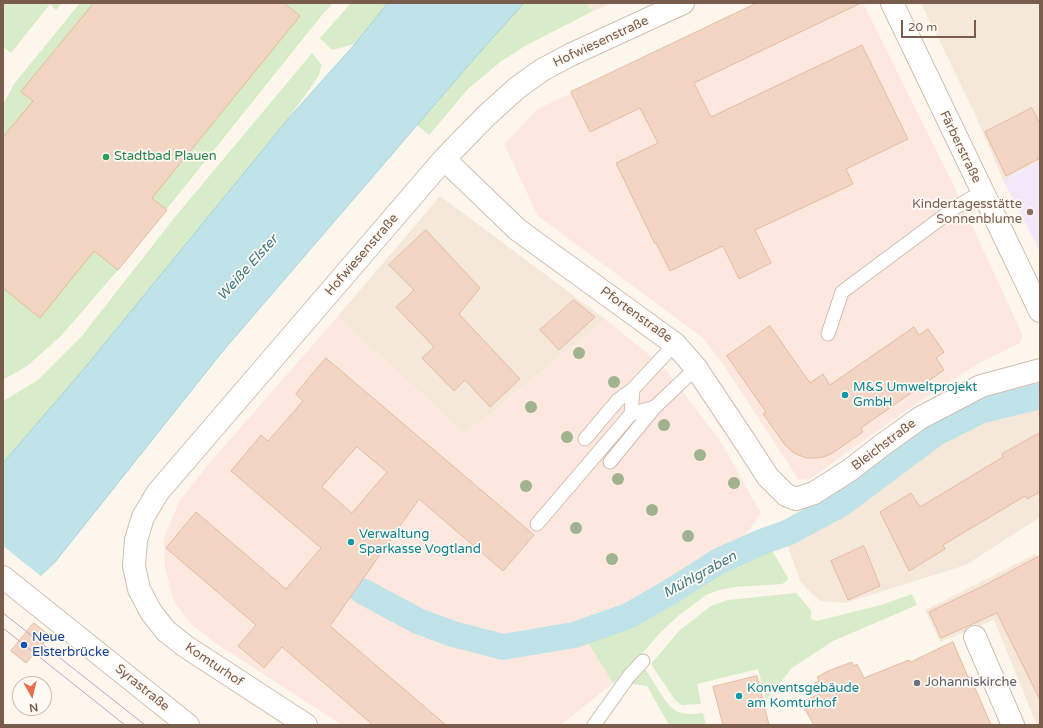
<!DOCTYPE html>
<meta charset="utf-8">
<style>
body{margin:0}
#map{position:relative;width:1043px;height:728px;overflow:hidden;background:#fdf6ec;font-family:"Varela Round",sans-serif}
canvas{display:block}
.frame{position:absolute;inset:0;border:4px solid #7a5c4d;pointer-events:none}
.north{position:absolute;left:12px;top:676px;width:40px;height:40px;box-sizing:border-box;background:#fffaf3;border:1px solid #cabbb1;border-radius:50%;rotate:172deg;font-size:11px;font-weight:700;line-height:16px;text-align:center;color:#7a5c4d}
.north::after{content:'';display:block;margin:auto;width:14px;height:18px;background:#e76f51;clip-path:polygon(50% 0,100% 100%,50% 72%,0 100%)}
.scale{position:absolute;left:901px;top:20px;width:75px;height:18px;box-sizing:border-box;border:2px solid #7a5c4d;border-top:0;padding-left:5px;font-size:12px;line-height:14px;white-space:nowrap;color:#7a5c4d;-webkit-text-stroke:3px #fffaf3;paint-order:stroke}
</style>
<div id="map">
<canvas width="1043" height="728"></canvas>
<div class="frame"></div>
<div class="north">N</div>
<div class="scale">20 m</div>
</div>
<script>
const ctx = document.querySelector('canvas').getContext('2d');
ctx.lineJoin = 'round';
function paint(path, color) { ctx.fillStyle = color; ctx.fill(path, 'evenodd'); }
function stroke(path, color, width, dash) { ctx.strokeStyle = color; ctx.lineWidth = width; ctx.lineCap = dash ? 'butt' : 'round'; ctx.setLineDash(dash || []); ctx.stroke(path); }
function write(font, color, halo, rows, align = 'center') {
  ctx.font = font + ' "Varela Round",sans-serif'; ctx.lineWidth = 3.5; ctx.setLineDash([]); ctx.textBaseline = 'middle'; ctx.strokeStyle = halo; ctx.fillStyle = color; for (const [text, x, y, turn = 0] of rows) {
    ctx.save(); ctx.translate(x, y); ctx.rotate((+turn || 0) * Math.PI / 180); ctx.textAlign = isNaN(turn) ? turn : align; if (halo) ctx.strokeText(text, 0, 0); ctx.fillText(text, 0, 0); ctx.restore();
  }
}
const residential = new Path2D(`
 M585 3H612L593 11Z
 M921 3H1040V161L1003 180 973 110Z
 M440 196 605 319 480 422 463 433 338 316Z
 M1040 405V517L966 565 845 603 821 601 812 594 800 581 786 541 842 513 922 450 964 427 1004 413Z
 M1036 554 1040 561V725H1037L994 620 940 642 925 610Z`);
const commercial = new Path2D(`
 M758 3H863L951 180 1023 336 1020 343 979 363 908 409 810 479 799 480 722 363 703 338 538 216 504 144 538 109Z
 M338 316 463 433 480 422 605 319 662 365 719 439 761 513 738 545 711 555 645 598 572 629 502 638 452 625 440 639 501 654 586 640 613 683 561 725H342L220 646 191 624 174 602 165 568 164 538 179 502 207 466Z`);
const education = new Path2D(`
 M1040 161V252L1003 180Z`);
const green = new Path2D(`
 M3 3H62L56 10 50 4 11 53 3 47Z
 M80 3H333L322 15 118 270 61 336 27 366 12 375 3 379V105L14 84Z
 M351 3H388L355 44 332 50 320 38Z
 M524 3H585L593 11 525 46 500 62 468 89 429 135 417 125 473 60Z
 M312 53 322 65 318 77 288 119 83 370 3 463V403L5 400 38 380 81 337 175 217Z
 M769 545 788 578 787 581 782 584 735 587 719 590 706 595 678 616 659 634 621 678 613 683 586 640 593 639 655 609 728 563Z
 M796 593 811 610V619L817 621 881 605 912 594 917 605 833 641 792 668 766 700 758 669 697 684 701 704 682 705 675 700 651 664 680 630 711 606 728 600Z
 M640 668 646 670C653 681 667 707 678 712 685 715 695 714 703 713L706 725H669L647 686 626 683Z`);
const water = new Path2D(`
 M388 3H524L473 60 222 352 55 562 3 611V463L83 370 288 119 355 44Z`);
const pier = new Path2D(`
 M3 546 42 577 3 613Z`);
const canal = new Path2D(`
 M362 591 418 621 453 634 503 647 574 635 628 616 670 592 719 561 764 541 787 533 841 504 936 433 980 411 1040 396`);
const building = new Path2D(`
 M94 3H284L300 16 152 198 167 210 118 270 94 251 40 318 3 288V137L33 101 21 92Z
 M757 3H861L694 83 711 117 862 45 908 139 846 169 853 184 755 230 771 263 739 279 723 246 670 271 656 243 655 244 616 163 658 143 640 108 590 132 571 92Z
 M1032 108 1040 124V158L1006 176 985 132Z
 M426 230 480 288 459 314 520 379 490 407 465 380 454 391 422 358 434 347 396 307 414 290 389 265Z
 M574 300 595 317 559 350 540 330Z
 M770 326 810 383 823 374 830 385 914 327 919 335 928 329 944 352 936 358 944 370 861 428 863 432 831 454 823 457 816 458H806L794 453 785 445 763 414 766 412 727 356Z
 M326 358 534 535 503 571 419 499 330 626 446 725H373L282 647 264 668 238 646 256 625 166 548 196 512 286 589 321 548 231 471 261 435 268 441 303 401 296 394ZM357 447 387 472 352 513 322 487Z
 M1040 433V492L1027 499 1025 496 943 545 945 549 909 571 880 512 911 493 920 507 1003 457 1002 454Z
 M864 546 880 586 848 600 831 561Z
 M1040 556V700L997 613 941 638 929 612 983 586Z
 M34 623 50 636 26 663 11 651Z
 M953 642 968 677 970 676 991 725H814L801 702 820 694 814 683 819 681 817 677 828 671 852 662 854 666 857 664 864 678 909 660 910 662Z
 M757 676 769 725H723L713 687Z`);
const lane = new Path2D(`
 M828 334 842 292 956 207 982 192
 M631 414 655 407 696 368
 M585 439 618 400 633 389
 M610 462 655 407
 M537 524 631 414 633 389 675 344
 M594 725 629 676 643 661`);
const street = new Path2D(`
 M892 3 1040 311
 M444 159 518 230 675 344 696 368 742 437 768 477 786 495 796 499 814 493 850 470 881 446 920 418 981 386 1040 370
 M975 637 1013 725
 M306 725 185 646 166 631 151 612 139 589 134 566 136 540 143 517 158 492 444 159 486 116 517 88 542 70 570 55 683 3`);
const secondary = new Path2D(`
 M3 577 188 725`);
const tram = new Path2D(`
 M3 613 145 725
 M3 628 125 725`);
const trees = [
 [579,353],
 [614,382],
 [531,407],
 [664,425],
 [567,437],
 [700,455],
 [618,479],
 [734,483],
 [526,486],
 [652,510],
 [576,528],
 [688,536],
 [612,559]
];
const markers = [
 [106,157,4,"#2e9e5b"],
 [1030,212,4,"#8d6e63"],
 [845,395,4,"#0f9aa8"],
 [351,542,4,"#0f9aa8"],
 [24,645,4,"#1a4fb4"],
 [917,683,4,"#6b7280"],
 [739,696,4,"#0f9aa8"]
];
const streetNames = [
 ["Hofwiesenstraße",601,42,-25],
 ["Färberstraße",960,147,64],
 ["Hofwiesenstraße",362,255,-49],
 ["Pfortenstraße",636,315,36],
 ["Bleichstraße",884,445,-37],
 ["Komturhof",214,665,34],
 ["Syrastraße",142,688,39]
];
const leisureNames = [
 ["Stadtbad Plauen",114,157]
];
const educationNames = [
 ["Kindertagesstätte",1022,205],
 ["Sonnenblume",1022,220]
];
const cultureNames = [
 ["M&S Umweltprojekt",853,388],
 ["GmbH",853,403],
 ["Verwaltung",359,535],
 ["Sparkasse Vogtland",359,550],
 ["Konventsgebäude",747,689],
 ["am Komturhof",747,704]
];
const transitNames = [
 ["Neue",32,638],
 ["Elsterbrücke",32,653]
];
const worshipNames = [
 ["Johanniskirche",925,683]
];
const waterNames = [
 ["Weiße Elster",248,268,-48],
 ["Mühlgraben",700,575,-29]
];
paint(residential, '#f5e8da');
paint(commercial, '#fde8e0');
paint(education, '#f3e8fa');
paint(green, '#d8ecc9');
paint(water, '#bfe3e8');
stroke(water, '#a5d3da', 1);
paint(pier, '#fdf6ec');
stroke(canal, '#bfe3e8', 26);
paint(building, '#f3d5c3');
stroke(building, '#e6bba3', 1);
stroke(lane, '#d1beb0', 15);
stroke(street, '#d1beb0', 24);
stroke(secondary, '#d6c0b0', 24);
stroke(lane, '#fff', 13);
stroke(street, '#fff', 22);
stroke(secondary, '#fff', 22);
stroke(tram, '#b9a8c9', 1);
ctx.fillStyle = '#a0b28e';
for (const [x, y] of trees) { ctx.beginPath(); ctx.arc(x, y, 6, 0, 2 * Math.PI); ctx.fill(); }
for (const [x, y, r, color] of markers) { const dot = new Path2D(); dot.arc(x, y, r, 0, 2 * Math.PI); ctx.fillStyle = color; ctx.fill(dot); stroke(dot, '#fffaf3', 1.5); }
write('13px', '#7a5c4d', '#fffaf3', streetNames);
write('13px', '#27864d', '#fffaf3', leisureNames, 'left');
write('13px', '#785e54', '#fffaf3', educationNames, 'right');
write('13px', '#0d838f', '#fffaf3', cultureNames, 'left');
write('13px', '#164399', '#fffaf3', transitNames, 'left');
write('13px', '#5b616d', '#fffaf3', worshipNames, 'left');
write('italic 14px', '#437c86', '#fffaf3', waterNames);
</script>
